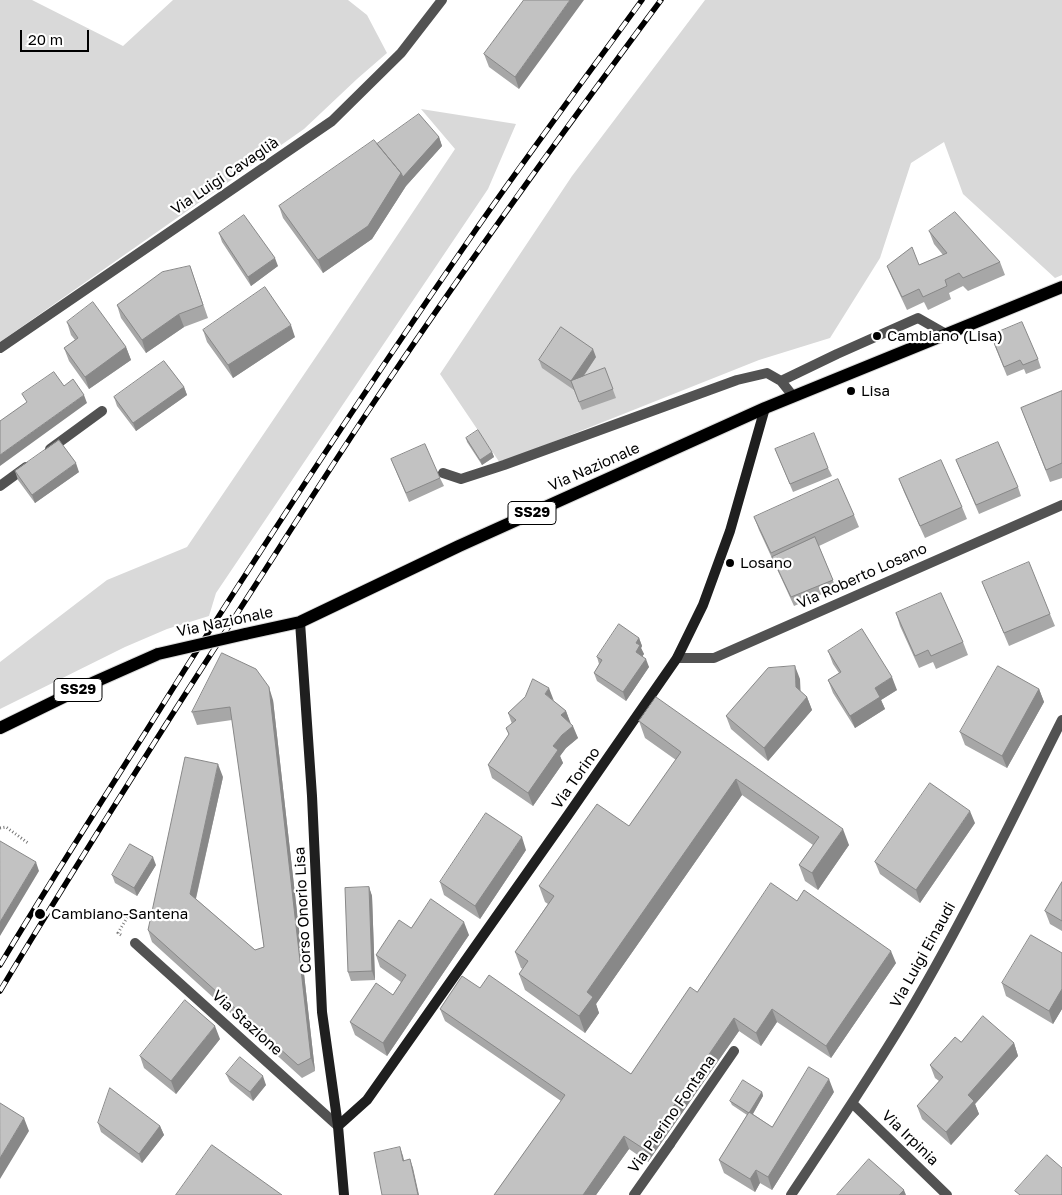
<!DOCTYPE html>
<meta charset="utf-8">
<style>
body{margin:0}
#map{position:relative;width:1062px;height:1195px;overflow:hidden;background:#fff;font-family:"Golos Text",sans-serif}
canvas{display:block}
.scale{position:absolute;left:20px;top:30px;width:69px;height:22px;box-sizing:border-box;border:2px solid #000;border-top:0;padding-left:6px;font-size:15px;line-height:18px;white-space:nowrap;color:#000;-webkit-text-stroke:4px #fff;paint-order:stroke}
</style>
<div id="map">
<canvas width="1062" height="1195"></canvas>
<div class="scale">20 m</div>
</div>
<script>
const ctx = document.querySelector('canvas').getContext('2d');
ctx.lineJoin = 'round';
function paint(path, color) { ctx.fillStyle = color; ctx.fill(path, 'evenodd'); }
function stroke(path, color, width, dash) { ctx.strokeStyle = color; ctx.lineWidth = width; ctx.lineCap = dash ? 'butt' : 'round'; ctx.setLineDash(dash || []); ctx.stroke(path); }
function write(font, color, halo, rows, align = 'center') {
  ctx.font = font + ' "Golos Text",sans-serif'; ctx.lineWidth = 4.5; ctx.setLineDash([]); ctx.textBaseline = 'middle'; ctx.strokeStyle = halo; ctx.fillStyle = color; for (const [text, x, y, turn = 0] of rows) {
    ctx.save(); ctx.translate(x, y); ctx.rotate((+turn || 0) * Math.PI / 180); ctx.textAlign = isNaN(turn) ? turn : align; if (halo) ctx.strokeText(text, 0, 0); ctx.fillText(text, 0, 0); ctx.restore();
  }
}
const green = new Path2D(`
 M0 0H32L123 46 173 0H348L367 15 387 53 357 79 304 129 0 342Z
 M705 0H1062V275L1055 278 963 194 944 142 911 163 880 258 830 338 759 360 500 463 440 374 572 176Z
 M421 109 516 124 488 189 216 593 209 616 167 629 125 647 0 709V662L107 580 187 547 328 339 455 149Z`);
const path = new Path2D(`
 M0 828 6 827 28 843
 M121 935 118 933 131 911`);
const lane = new Path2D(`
 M781 381 837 354 918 318 946 334
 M50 449 102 411
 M443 473 461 479 504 465 737 380 767 373 781 381 793 396
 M0 486 26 467
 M670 1144 734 1051`);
const street = new Path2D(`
 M0 348 332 121 401 53 442 0
 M677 658H714L1062 505
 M135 943 338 1126
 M852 1103 947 1195
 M634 1195 670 1144
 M791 1195C833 1132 875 1070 914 1004 968 912 1014 815 1062 720`);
const secondary = new Path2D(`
 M300 622 312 796 322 1012 338 1126 344 1195
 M338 1126 367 1100 568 815 677 658 703 605 730 531 765 408`);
const primary = new Path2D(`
 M245 634 300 622 459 546 765 408 1062 287
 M0 728 88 685 158 654`);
const rail = new Path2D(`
 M0 965C47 887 96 810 145 733 251 563 361 396 475 231 529 153 586 77 642 0
 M0 991C74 868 151 747 229 626 282 544 334 461 389 380 476 251 568 125 661 0`);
const primaryBridge = new Path2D(`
 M158 654 245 634`);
const wall = new Path2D(`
 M524 0 519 89 489 67 484 54Z
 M439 137 442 146 406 186 372 239 323 273 283 218 279 206 377 144Z
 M929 231 1000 262 1005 275 968 291 963 286 949 293 951 299 928 310 924 302 907 310 892 278 887 266 919 265 943 255 934 244Z
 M219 233 278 266 251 286 222 242Z
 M190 266 208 318 184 327 146 353 121 318 117 305Z
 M67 322 126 347 131 360 89 389 69 361 64 348 75 340 71 335Z
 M203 330 295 337 233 378 207 342Z
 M994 344 1038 359 1041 368 1026 374 1024 369 1007 376Z
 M596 357 583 377 605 368 616 398 582 410 574 390 542 368 539 360Z
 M184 387 187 395 136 431 117 406 114 397Z
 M1062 391V478L1050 482 1021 408Z
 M466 438 492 452 494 457 482 465 467 442Z
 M775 449 828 468 832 476 793 492Z
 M391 459 440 478 444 486 409 502Z
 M956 460 1018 487 1021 496 979 514Z
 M15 471 79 472 35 503 18 480Z
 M899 479 962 507 967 519 925 538 904 492Z
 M854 515 859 527 819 546 836 588 794 606 759 530 754 517Z
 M982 582 1050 614 1055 626 1009 646Z
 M896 613 963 642 968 655 936 669 933 662 919 668 900 626Z
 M639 638 642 646 641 648 644 654 642 656 649 667 626 701 597 681 594 673 599 664 597 657Z
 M828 651 897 690 881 700 885 709 855 728 833 693 828 680 839 673 833 664Z
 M800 679V691L807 697 812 710 768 761 731 729 726 716Z
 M1039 689 1044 702 1007 768 965 745 960 732Z
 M273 700 315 1071 302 1078 152 942 148 930 223 777 196 899 255 950 264 947 232 720 197 725 192 712Z
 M554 701 566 711 570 723 578 738 566 748 560 756 563 763 533 806 492 778 488 765 509 735 506 728 512 724 508 713Z
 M639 721 849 845 818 890 805 881 799 865 813 845 742 795 596 1004 599 1013 585 1033 525 990 519 974 523 969 521 968 515 952 548 904 545 902 539 886 629 826 676 760 645 738Z
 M975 823 920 903 880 874 875 862Z
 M526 850 480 919 444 895 440 882Z
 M156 865 137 896 115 883 112 875Z
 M1062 882V931L1050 924 1045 911Z
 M369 887 372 896 375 980 351 981 348 972Z
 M797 901 896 963 831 1058 777 1022 761 1046 739 1031 648 1162 629 1149 596 1195H494L561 1101 445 1021 440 1009 480 988 631 1074 697 992Z
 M411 928 469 935 387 1056 355 1035 350 1022 393 995 401 982 380 967 376 955Z
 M1062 953V1009L1053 1024 1006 996 1002 983Z
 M220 1039 176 1094 144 1068 140 1056Z
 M961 1042 1014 1043 1018 1056 975 1104 979 1114 951 1145 922 1119 917 1106 939 1081 935 1078 930 1065Z
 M226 1074 266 1085 253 1101 230 1082Z
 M762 1092 763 1096 753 1114 772 1127 834 1092 772 1190 760 1183 755 1192 724 1173 719 1160 747 1115 732 1105 730 1101Z
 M98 1123 160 1126 164 1135 142 1163 101 1132Z`);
const shadedWall = new Path2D(`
 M570 0H584L519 89 515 77Z
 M439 137 442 146 406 186 372 239 323 273 318 260 401 173Z
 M275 258 278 266 251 286 248 277Z
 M179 314 184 327 146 353 142 340Z
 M291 325 295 337 233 378 228 365Z
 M126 347 131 360 89 389 85 377Z
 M593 349 596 357 574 390 571 381Z
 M184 387 187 395 136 431 133 423Z
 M84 395 87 403 0 466V455Z
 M492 452 494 457 482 465 480 460Z
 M76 463 79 472 35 503 32 495Z
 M639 638 642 646 641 648 644 654 639 661 636 652V643Z
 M646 659 649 667 626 701 623 692Z
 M795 666 800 679 801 700 796 687Z
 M892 677 897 690 881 700 885 709 855 728 850 716 875 688Z
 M269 687 273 700 315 1071 311 1058Z
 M549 688 554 701 545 694Z
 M1039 689 1044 702 1007 768 1002 756Z
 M807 697 812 710 768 761 764 748Z
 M566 711 571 724 561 715Z
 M573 726 578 738 566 748 560 756 563 763 533 806 528 793 553 746 562 735Z
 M218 764 223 777 194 906 190 894Z
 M736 779 742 795 596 1004 599 1013 585 1033 579 1016 587 992Z
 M970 811 975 823 920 903 916 890Z
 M843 829 849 845 818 890 812 873Z
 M522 837 526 850 480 919 475 906Z
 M153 857 156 865 137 896 134 888Z
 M36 862 39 871 0 936V922Z
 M369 887 372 896 375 980 372 971Z
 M464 922 469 935 387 1056 383 1043Z
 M891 951 896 963 831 1058 826 1046Z
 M1062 989V1009L1053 1024 1049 1011Z
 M772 1009 777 1022 761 1046 756 1033Z
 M734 1018 739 1031 648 1162 644 1149Z
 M215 1026 220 1039 176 1094 171 1081Z
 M1014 1043 1018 1056 975 1104 979 1114 951 1145 946 1132 968 1095Z
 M263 1076 266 1085 253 1101 250 1092Z
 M829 1079 834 1092 772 1190 768 1177Z
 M762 1092 763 1096 751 1117 749 1113Z
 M24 1118 29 1131 0 1179V1158Z
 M160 1126 164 1135 142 1163 139 1154Z
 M624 1136 629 1149 596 1195H583Z
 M400 1147 403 1156 406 1169 403 1161Z
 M410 1159 413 1168 419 1195H418Z
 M756 1170 760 1183 755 1192 750 1179Z
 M904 1190 906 1195H899Z`);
const building = new Path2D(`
 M524 0H570L515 77 484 54Z
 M419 114 439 137 403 177 401 173 377 144Z
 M374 140 401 173 368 226 318 260 279 206Z
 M955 212 1000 262 963 278 959 273 945 280 947 286 923 297 919 289 902 297 887 266 912 247 919 265 947 253 929 231Z
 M244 215 275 258 248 277 219 233Z
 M190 266 203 305 179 314 142 340 117 305 162 272Z
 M265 287 291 325 228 365 203 330Z
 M93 302 126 347 85 377 64 348 78 338 67 322Z
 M1022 322 1038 359 1023 365 1020 360 1004 367 991 335Z
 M561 327 593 349 571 381 539 360Z
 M164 361 184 387 133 423 114 397Z
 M605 368 613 389 579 402 571 381Z
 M54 372 64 386 73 379 84 395 0 455V421L27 402 22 394Z
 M1062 391V463L1046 470 1021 408Z
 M478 430 492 452 480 460 466 438Z
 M814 433 828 468 790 484 775 449Z
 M59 440 76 463 32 495 15 471Z
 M998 442 1018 487 976 505 956 460Z
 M425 444 440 478 406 493 391 459Z
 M941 460 962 507 920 526 899 479Z
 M838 479 854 515 771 553 754 517Z
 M815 537 833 580 791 597 772 557Z
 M1029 562 1050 614 1004 633 982 582Z
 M941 593 963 642 931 656 928 650 915 656 896 613Z
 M619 624 639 638 636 643 640 645 636 652 646 659 623 692 594 673 602 660 597 657Z
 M862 629 892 677 875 688 880 697 850 716 828 680 841 672 828 651Z
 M222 653 256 669 269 687 311 1058 298 1065 148 930 185 757 218 764 190 894 255 950 264 947 230 707 192 712Z
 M795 666 796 687 807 697 764 748 726 716 768 668Z
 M998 666 1039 689 1002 756 960 732Z
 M533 679 549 688 545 694 566 711 561 715 573 726 562 735 553 746 558 750 528 793 488 765 509 734 506 728 516 720 508 713 525 697Z
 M656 697 843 829 812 873 799 865 819 837 736 779 587 992 593 997 579 1016 519 974 528 961 515 952 554 896 539 886 597 804 629 826 681 752 639 721Z
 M930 783 970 811 916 890 875 862Z
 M486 813 522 837 475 906 440 882Z
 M0 841 36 862 0 922Z
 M130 844 153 857 134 888 112 875Z
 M1062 882V921L1045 911Z
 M771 883 797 901 804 890 891 951 826 1046 772 1009 756 1033 734 1018 644 1149 624 1136 583 1195H494L565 1095 440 1009 462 976 480 988 489 975 631 1074 690 987 697 992Z
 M369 887 372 971 348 972 345 888Z
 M431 899 464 922 383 1043 350 1022 376 983 393 995 406 975 376 955 399 920 411 928Z
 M1031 935 1062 953V989L1049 1011 1002 983Z
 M185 1000 215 1026 171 1081 140 1056Z
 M983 1016 1014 1043 968 1095 974 1101 946 1132 917 1106 943 1077 930 1065 955 1037 961 1042Z
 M240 1057 263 1076 250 1092 226 1074Z
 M809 1067 829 1079 768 1177 756 1170 750 1179 719 1160 749 1112 772 1127Z
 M743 1080 762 1092 749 1113 730 1101Z
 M110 1088 160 1126 139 1154 98 1123Z
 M0 1103 24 1118 0 1158Z
 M212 1145 282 1195H176Z
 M400 1147 403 1161 410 1159 418 1195H382L374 1153Z
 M1047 1155 1062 1168V1195H1020L1015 1191Z
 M869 1159 904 1190 899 1195H837Z`);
const markers = [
 [877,336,5,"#000"],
 [851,391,5,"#000"],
 [730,563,5,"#000"],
 [40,914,6,"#000"]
];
const shields = [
 [532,513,48],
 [78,690,48]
];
const shieldNames = [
 ["SS29",532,513],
 ["SS29",78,690]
];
const streetNames = [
 ["Via Luigi Cavaglià",225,176,-34],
 ["Via Nazionale",594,467,-24],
 ["Via Roberto Losano",862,576,-24],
 ["Via Nazionale",225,622,-12],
 ["Via Torino",576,778,-55],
 ["Corso Onorio Lisa",303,910,-93],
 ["Via Luigi Einaudi",923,955,-61],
 ["Via Stazione",247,1023,42],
 ["Via Pierino Fontana",672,1114,-55],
 ["Via Irpinia",910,1138,44]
];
const poiNames = [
 ["Cambiano (Lisa)",887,336],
 ["Lisa",861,391],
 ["Losano",740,563],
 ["Cambiano-Santena",51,914]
];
paint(green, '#d9d9d9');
stroke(primary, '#dbdbdb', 14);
stroke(path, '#747474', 3, [1, 2.5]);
stroke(lane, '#525252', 10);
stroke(street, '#525252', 10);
stroke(secondary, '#1f1f1f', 10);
stroke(primary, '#000', 12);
stroke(rail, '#000', 5.5);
stroke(rail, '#fff', 4, [11]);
stroke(primaryBridge, '#dbdbdb', 14, []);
stroke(primaryBridge, '#000', 12);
paint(wall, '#a7a7a7');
paint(shadedWall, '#888');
paint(building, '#c2c2c2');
stroke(building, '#888', 1);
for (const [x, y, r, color] of markers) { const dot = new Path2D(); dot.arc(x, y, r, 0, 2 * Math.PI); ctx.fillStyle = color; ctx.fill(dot); stroke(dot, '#fff', 2); }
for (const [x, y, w] of shields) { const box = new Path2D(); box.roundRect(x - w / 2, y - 11.5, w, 23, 4); ctx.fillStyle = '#fff'; ctx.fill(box); stroke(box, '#000', 1); }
write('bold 14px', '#000', null, shieldNames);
write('15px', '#000', '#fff', streetNames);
write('15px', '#000', '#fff', poiNames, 'left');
</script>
